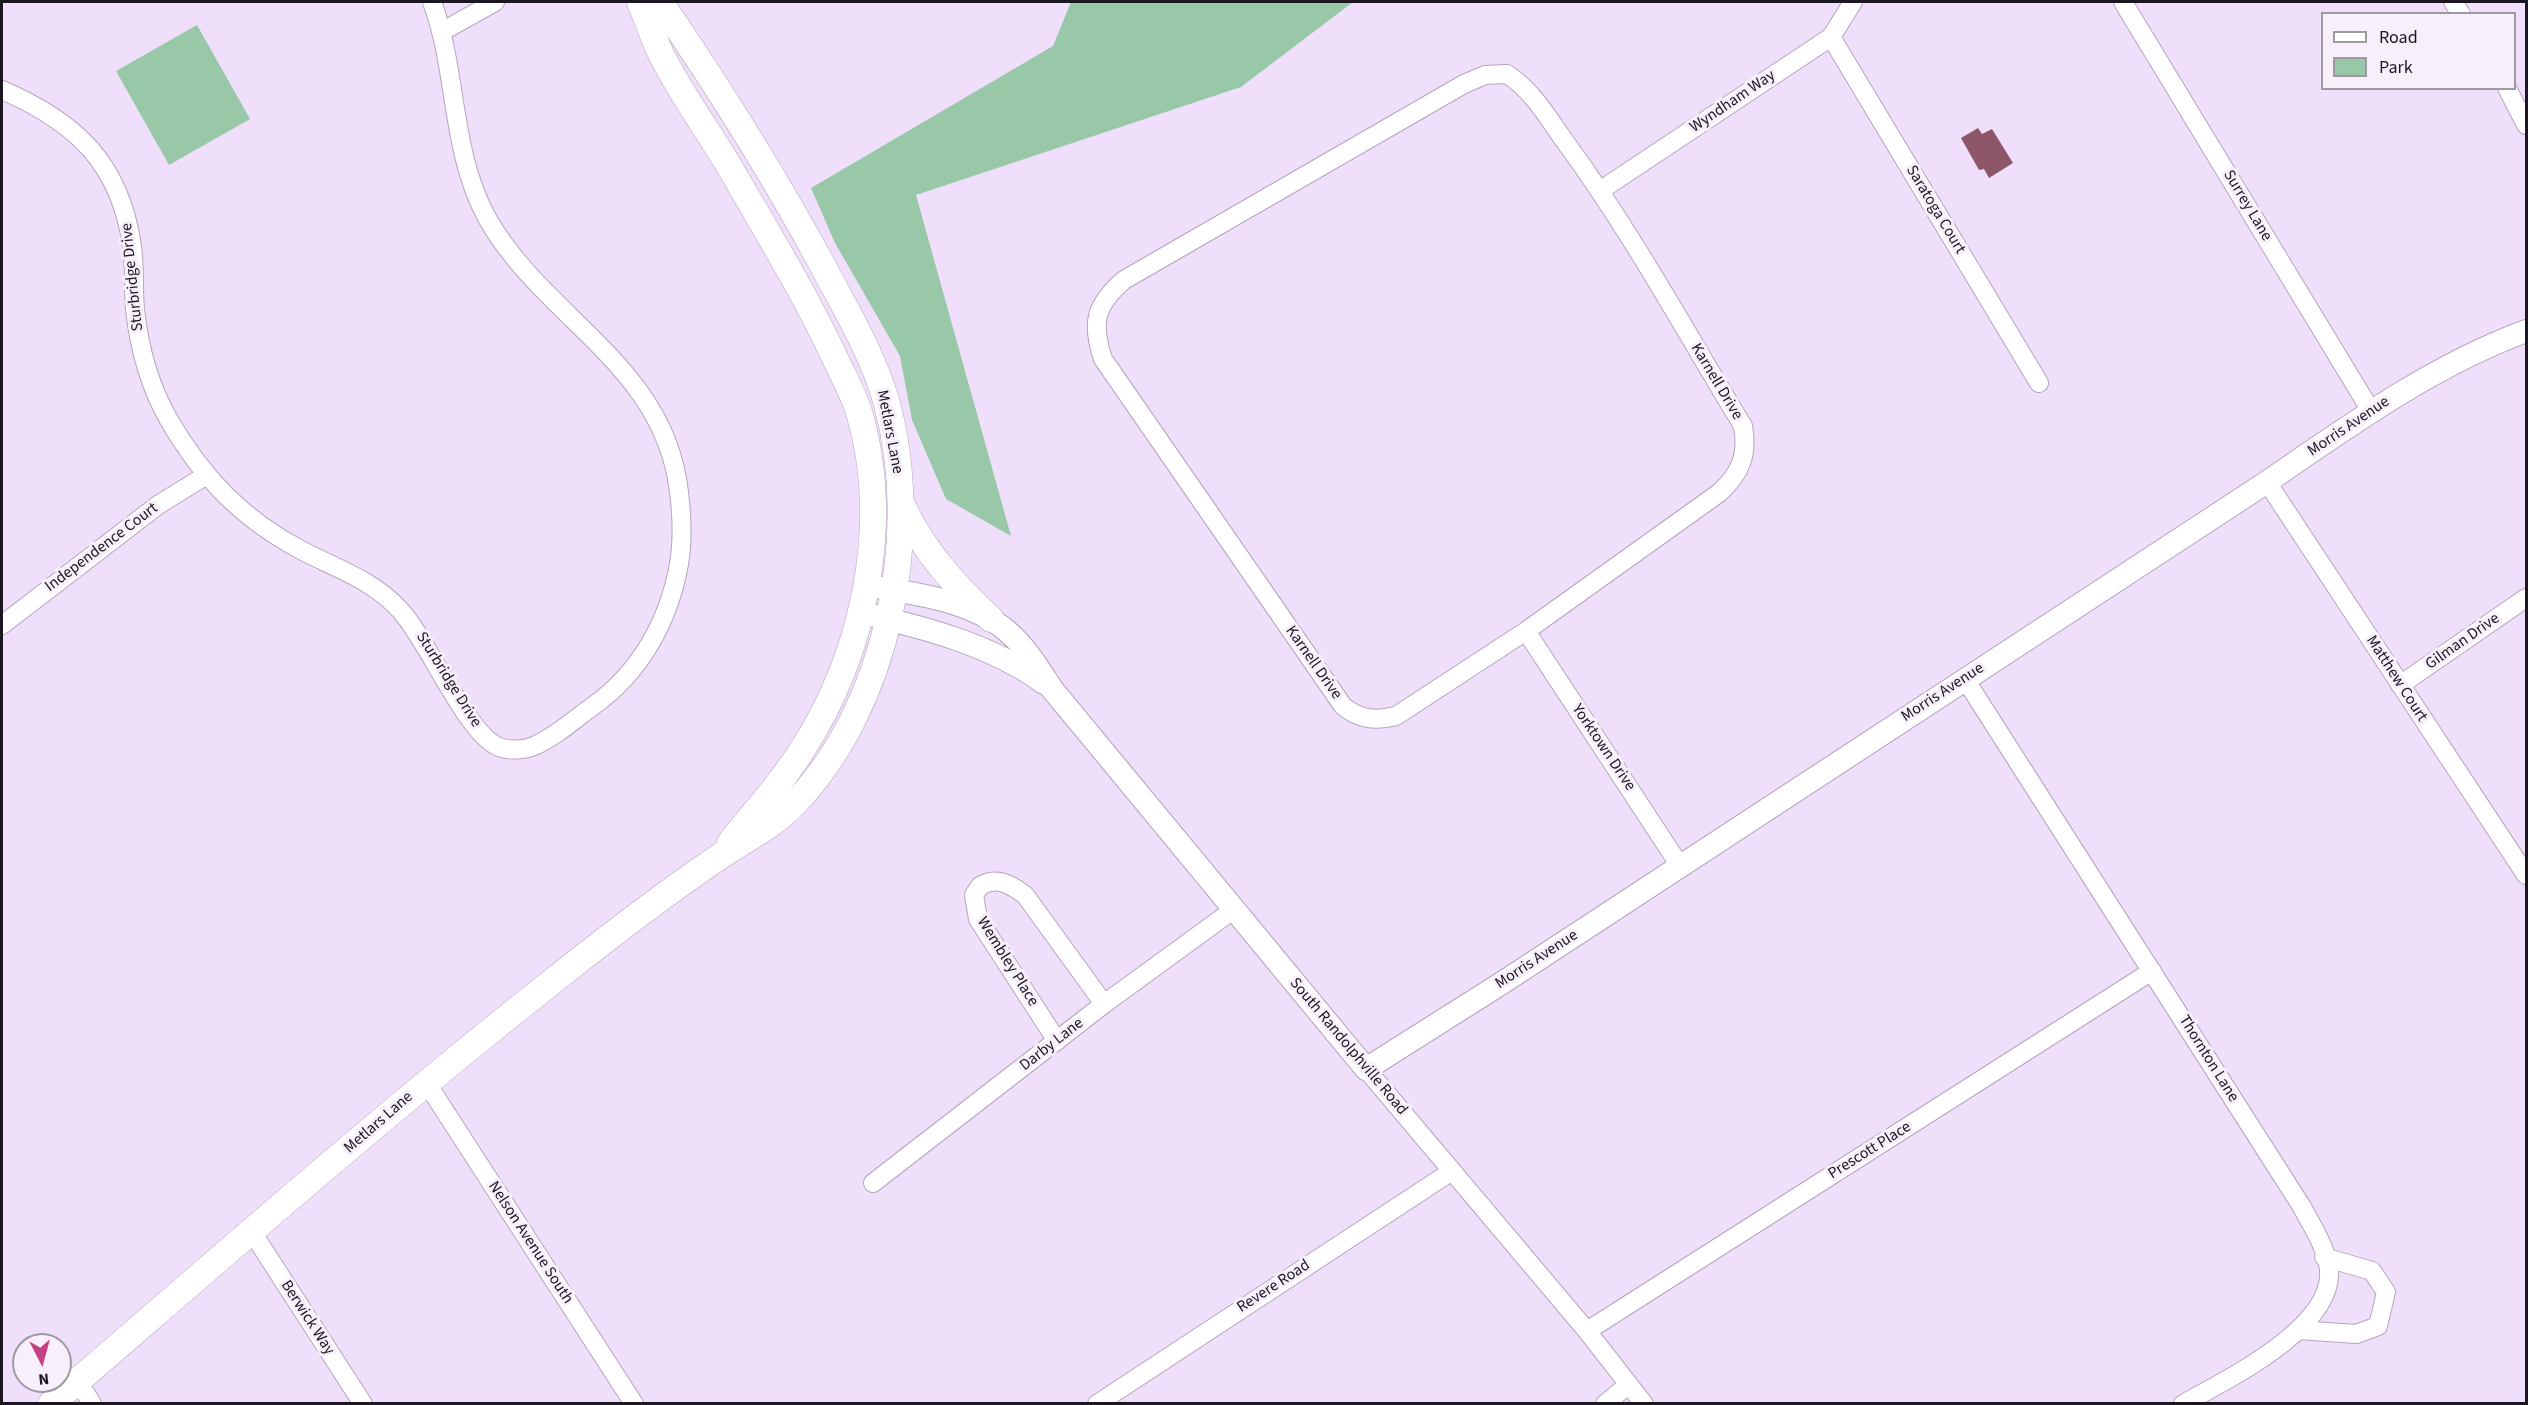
<!DOCTYPE html>
<style>
body{margin:0}
#map{position:relative;width:2528px;height:1405px;overflow:hidden;background:#efdffa;font-family:"Source Sans 3",sans-serif}
canvas{display:block}
.frame{position:absolute;inset:0;border:3px solid #1c1720;pointer-events:none}
.legend{position:absolute;left:2321px;top:12px;width:195px;height:78px;box-sizing:border-box;background:#f7f0fb;border:2px solid #9f99a3;margin:0;padding:8px 10px;list-style:none;font-size:18px;color:#1c1720}
.legend li{display:flex;align-items:center;gap:12px;height:30px}
.legend b{width:30px;border:2px solid #9f99a3}
.north{position:absolute;left:12px;top:1333px;width:60px;height:60px;box-sizing:border-box;background:#f7f0fb;border:2px solid #9f99a3;border-radius:50%;rotate:174deg;font-size:16px;font-weight:700;line-height:24px;text-align:center;color:#1c1720}
.north::after{content:'';display:block;margin:auto;width:21px;height:27px;background:#c54083;clip-path:polygon(50% 0,100% 100%,50% 72%,0 100%)}
</style>
<div id="map">
<canvas width="2528" height="1405"></canvas>
<div class="frame"></div>
<ul class="legend">
<li><b style="height:8px;background:#fff"></b>Road</li>
<li><b style="height:16px;background:#99c8a8"></b>Park</li>
</ul>
<div class="north">N</div>
</div>
<script>
const ctx = document.querySelector('canvas').getContext('2d');
ctx.lineJoin = 'round';
function paint(path, color) { ctx.fillStyle = color; ctx.fill(path, 'evenodd'); }
function stroke(path, color, width, dash) { ctx.strokeStyle = color; ctx.lineWidth = width; ctx.lineCap = dash ? 'butt' : 'round'; ctx.setLineDash(dash || []); ctx.stroke(path); }
function write(font, color, halo, rows, align = 'center') {
  ctx.font = font + ' "Source Sans 3",sans-serif'; ctx.lineWidth = 6; ctx.setLineDash([]); ctx.textBaseline = 'middle'; ctx.strokeStyle = halo; ctx.fillStyle = color; for (const [text, x, y, turn = 0] of rows) {
    ctx.save(); ctx.translate(x, y); ctx.rotate((+turn || 0) * Math.PI / 180); ctx.textAlign = isNaN(turn) ? turn : align; if (halo) ctx.strokeText(text, 0, 0); ctx.fillText(text, 0, 0); ctx.restore();
  }
}
const green = new Path2D(`
 M1071 2H1353L1241 87 916 195 1011 536 946 499 912 420 900 356 835 243 811 188 1053 46Z
 M197 25 250 119 169 165 116 71Z`);
const building = new Path2D(`
 M1978 128 1982 134 1992 129 2013 163 1989 178 1984 169 1979 170 1961 138Z`);
const minor = new Path2D(`
 M2123 2 2371 411
 M2453 2 2461 14
 M443 31 495 2
 M1831 37 2039 383
 M1507 74C1533 91 1548 118 1566 143 1632 233 1685 331 1743 426 1748 455 1741 473 1719 493L1526 631 1396 716C1376 721 1360 720 1343 706L1103 359C1091 323 1095 305 1124 280L1464 84 1485 75Z
 M2507 88 2526 125
 M2 90C76 122 120 163 132 246 135 267 133 288 135 309 139 347 150 387 169 420 202 477 242 519 301 550 335 568 373 580 400 610 428 640 467 735 499 747 509 751 524 750 534 746 555 737 575 719 593 706 641 672 669 620 679 564 683 540 682 516 679 492 665 365 544 319 487 218 450 150 458 72 432 2
 M1601 190 1831 37 1853 2
 M2267 482 2526 875
 M2 625 158 505 205 476
 M1526 631 1680 866
 M1965 679 2302 1207C2312 1226 2327 1249 2329 1270 2334 1328 2226 1380 2183 1404
 M2400 685 2526 598
 M1057 1041 978 919 974 895 980 886C997 876 1010 884 1025 895L1104 1004
 M1366 1069 1587 1331 1644 1404
 M426 1082 634 1404
 M873 1183 1104 1004 1233 910
 M252 1232 363 1404
 M2298 1330 2356 1334 2378 1326 2386 1292 2372 1271 2324 1257
 M1587 1331 2152 971
 M78 1381 92 1404
 M1097 1404 1452 1171
 M1605 1404 1628 1385`);
const tertiary = new Path2D(`
 M877 587C920 594 973 602 1007 631 1026 647 1039 669 1052 689L1366 1069 1502 983 2267 482C2350 425 2432 366 2526 331
 M861 613C923 627 992 645 1044 683`);
const secondary = new Path2D(`
 M640 2C647 19 653 37 661 54 681 94 709 132 732 171 767 232 804 292 834 356 842 374 853 393 859 412 892 524 864 654 802 750 781 784 754 812 730 843
 M902 505C923 550 954 585 991 619
 M51 1404C215 1263 378 1119 548 985 603 941 660 897 719 857 744 840 772 827 794 804 889 706 922 534 887 404 874 357 848 313 825 270 775 177 719 88 660 2`);
const streetNames = [
 ["Wyndham Way",1733,102,-34],
 ["Surrey Lane",2247,206,59],
 ["Saratoga Court",1935,210,59],
 ["Sturbridge Drive",133,277,-96],
 ["Karnell Drive",1716,382,59],
 ["Morris Avenue",2349,427,-34],
 ["Metlars Lane",889,432,79],
 ["Independence Court",102,548,-37],
 ["Gilman Drive",2463,642,-35],
 ["Karnell Drive",1313,663,55],
 ["Matthew Court",2396,679,57],
 ["Sturbridge Drive",448,680,58],
 ["Morris Avenue",1943,693,-33],
 ["Yorktown Drive",1603,748,56],
 ["Morris Avenue",1537,960,-33],
 ["Wembley Place",1007,962,58],
 ["Darby Lane",1052,1045,-38],
 ["South Randolphville Road",1348,1047,50],
 ["Thornton Lane",2208,1059,58],
 ["Metlars Lane",379,1123,-41],
 ["Prescott Place",1870,1151,-32],
 ["Nelson Avenue South",530,1243,57],
 ["Revere Road",1274,1287,-33],
 ["Berwick Way",307,1318,57]
];
paint(green, '#99c8a8');
paint(building, '#8e5769');
stroke(minor, '#b4a5bf', 20);
stroke(tertiary, '#b4a5bf', 24);
stroke(secondary, '#b4a5bf', 27);
stroke(minor, '#fff', 18);
stroke(tertiary, '#fff', 22);
stroke(secondary, '#fff', 26);
write('16px', '#1c1720', '#f7f0fb', streetNames);
</script>
